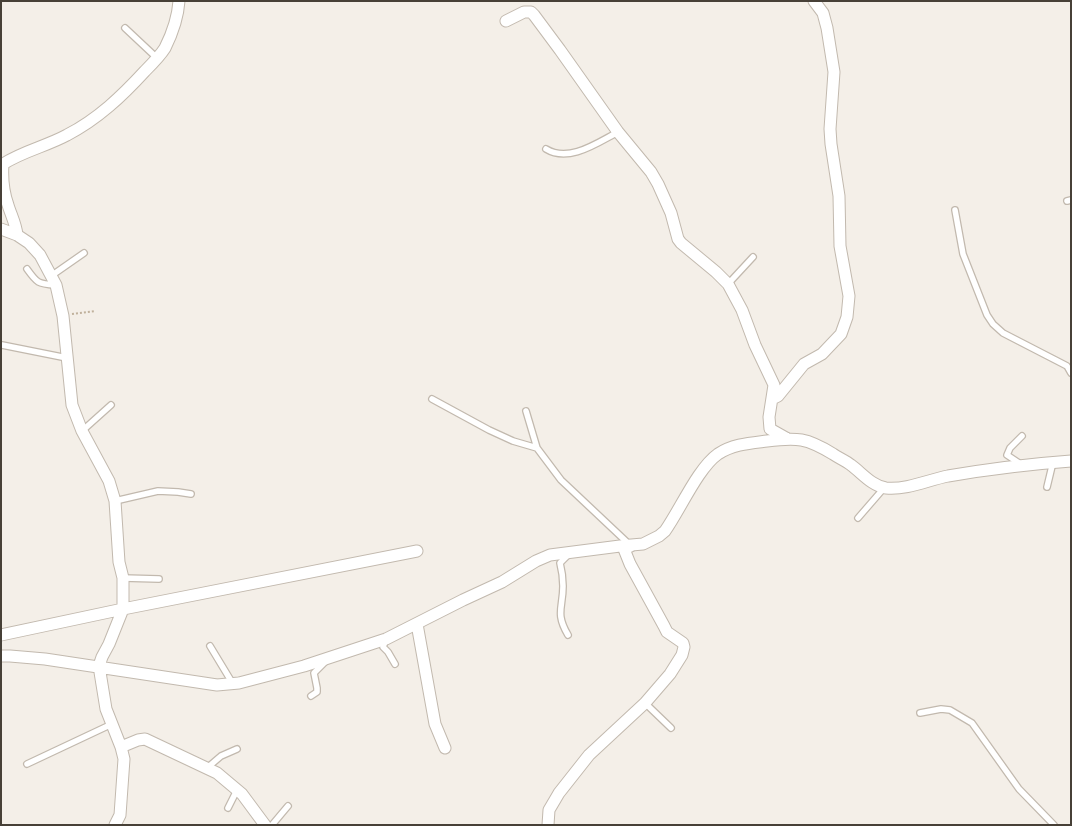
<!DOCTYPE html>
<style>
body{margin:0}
#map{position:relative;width:1072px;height:826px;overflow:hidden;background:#f4efe8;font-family:"DejaVu Sans",sans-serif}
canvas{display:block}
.frame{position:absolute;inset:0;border:2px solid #474037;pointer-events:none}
</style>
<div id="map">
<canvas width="1072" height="826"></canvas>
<div class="frame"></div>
</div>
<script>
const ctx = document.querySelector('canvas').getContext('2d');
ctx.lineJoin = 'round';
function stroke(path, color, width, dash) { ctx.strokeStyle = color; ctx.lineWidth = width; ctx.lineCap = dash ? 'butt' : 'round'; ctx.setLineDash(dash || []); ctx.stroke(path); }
const path = new Path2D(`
 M72 314 95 311`);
const service = new Path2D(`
 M125 28 157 58
 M546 149C569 163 597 143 618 132
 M1067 201 1071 200
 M955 210 963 254 987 315 993 324 1003 333 1067 366 1071 373
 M27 269C37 283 38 284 55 285
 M51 276 84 253
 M728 284 753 257
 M2 345 67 358
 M432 399 489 430 513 441 537 448
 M526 411 537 448 561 480 630 545
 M82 431 111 405
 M1022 465 1007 455 1010 448 1022 436
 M1047 487 1053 462
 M115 501 158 491 178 492 191 494
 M858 518 884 488
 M123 578 159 579
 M568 635C555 613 563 608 563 586 563 578 562 571 560 563L570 553
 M386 639 383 647 388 652 395 664
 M210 646 233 684
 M311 696 317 692V688L314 673 325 662
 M645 703 671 728
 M920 713 941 709 950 710 972 723 1019 789 1054 825
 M27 764 112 724
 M207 768 221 756 237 749
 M228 808 237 790
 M272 825 288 806`);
const minor = new Path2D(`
 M506 21 524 12H531L534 15 560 50 618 132 651 172 658 184 671 213 678 239 681 243 716 272 728 284 742 310 755 345 774 385 769 417 770 429 786 438
 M1 229 17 235
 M772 399 778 396 804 364 822 354 841 334 847 317 849 296 840 246 839 196 831 144 830 129 834 72 827 28 823 13 814 1
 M417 624 435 724 445 748
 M1 635 123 609 417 551
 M1 656H10L45 659 217 685 239 683 304 666 386 639 463 600 502 582 536 561 550 555 620 546 643 544 659 536 665 531C680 510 698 468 718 454 733 444 751 443 767 441 797 437 807 438 833 454 839 458 846 461 851 465 862 473 872 486 886 488 907 490 928 480 948 476 989 469 1030 464 1071 461
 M121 747 138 740 145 739 217 773 242 794 265 825
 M115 825 120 815 124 759 121 747 106 709 99 666 102 657 109 644 123 609V578L119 562 115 501 109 481 82 431 72 405 63 316 56 285 40 255 29 243 17 235C16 224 11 215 8 205 3 191 2 178 3 164 23 151 47 146 67 135 98 119 122 96 145 71 152 64 160 56 165 48 172 34 178 16 179 1
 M548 825 549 810 559 793 589 755 645 703 670 674 682 655 684 647 683 643 667 632 664 626 630 564 624 549 633 545`);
stroke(service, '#c2b9ae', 8);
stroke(minor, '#c2b9ae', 13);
stroke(path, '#c0b19c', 2, [2, 2]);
stroke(service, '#fff', 5.5);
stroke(minor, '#fff', 11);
</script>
